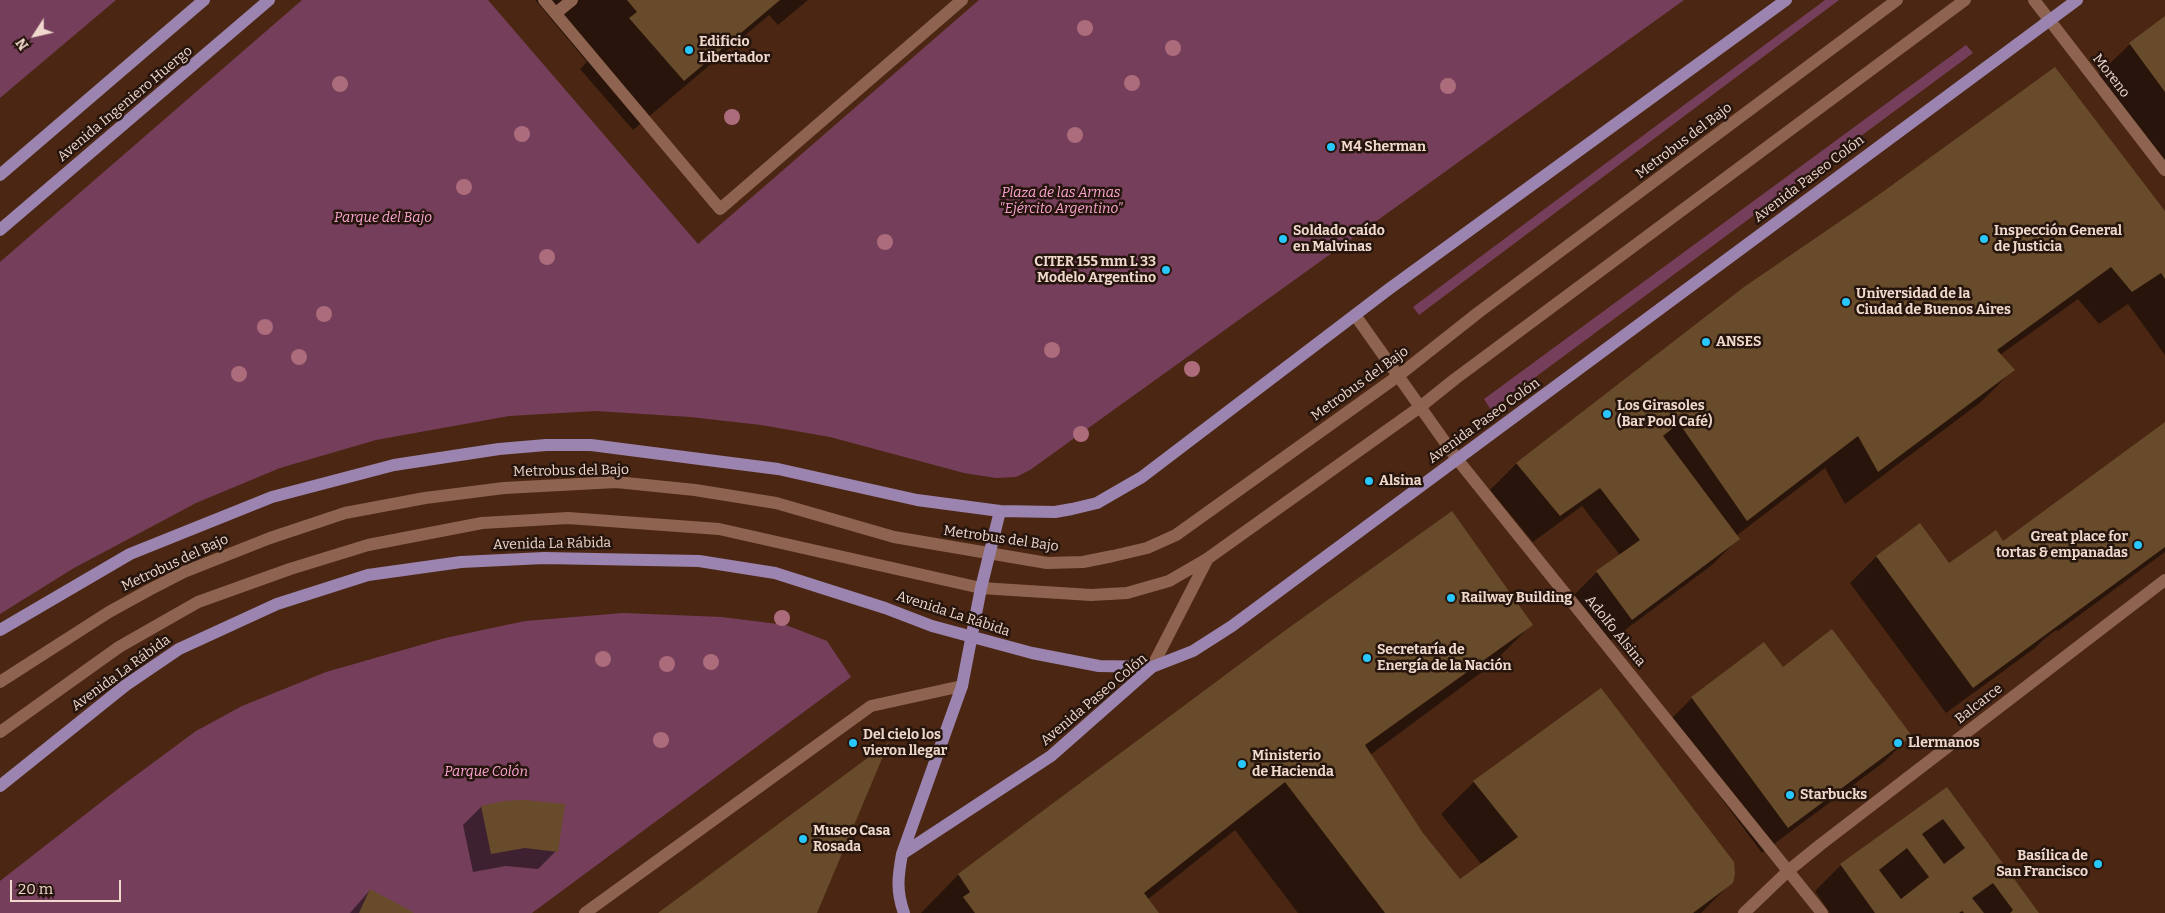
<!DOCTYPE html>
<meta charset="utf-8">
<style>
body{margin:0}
#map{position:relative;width:2165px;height:913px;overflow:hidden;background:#4b2713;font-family:Bitter,serif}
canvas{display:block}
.north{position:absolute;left:10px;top:10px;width:50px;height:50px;-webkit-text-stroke:4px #25150d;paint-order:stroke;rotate:235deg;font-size:14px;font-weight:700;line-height:20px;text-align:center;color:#f0d8cd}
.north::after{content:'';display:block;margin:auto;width:18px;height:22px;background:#f0d8cd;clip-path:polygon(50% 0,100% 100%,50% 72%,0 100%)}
.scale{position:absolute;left:10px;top:880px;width:111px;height:22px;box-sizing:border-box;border:2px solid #f0d8cd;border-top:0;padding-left:6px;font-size:15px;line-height:18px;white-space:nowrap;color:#f0d8cd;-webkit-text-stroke:4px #25150d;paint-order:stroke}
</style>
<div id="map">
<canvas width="2165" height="913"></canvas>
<div class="north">N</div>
<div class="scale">20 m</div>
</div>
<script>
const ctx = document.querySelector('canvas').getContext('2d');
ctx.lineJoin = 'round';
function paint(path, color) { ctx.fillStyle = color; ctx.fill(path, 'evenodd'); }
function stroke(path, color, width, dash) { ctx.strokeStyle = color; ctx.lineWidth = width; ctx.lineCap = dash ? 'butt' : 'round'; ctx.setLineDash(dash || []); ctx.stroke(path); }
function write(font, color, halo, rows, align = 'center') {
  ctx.font = font + ' Bitter,serif'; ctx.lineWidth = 5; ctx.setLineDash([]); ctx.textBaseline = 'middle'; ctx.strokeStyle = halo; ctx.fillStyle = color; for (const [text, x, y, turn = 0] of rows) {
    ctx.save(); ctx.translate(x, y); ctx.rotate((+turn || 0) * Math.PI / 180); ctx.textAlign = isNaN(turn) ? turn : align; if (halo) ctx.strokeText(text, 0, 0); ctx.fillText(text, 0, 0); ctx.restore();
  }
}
const green = new Path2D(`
 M0 0H116L0 98Z
 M302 0H488L698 244 979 0H1684L1030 470 1016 477 996 478 964 473 830 437 761 425 690 417 596 411 509 416 376 440 280 468 196 503 74 568 0 614V262Z
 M1825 0H1839L1419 315 1413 307Z
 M1966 45 1973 53 1491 410 1484 399Z
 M623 613 722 617 786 625 827 641 851 677 532 913H0V881L123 785 196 731 242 706 326 672 445 638 525 621Z`);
const shadow = new Path2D(`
 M535 0H808L778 25 769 15 633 130 580 69 587 62Z
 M2165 18V169L2097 76 2130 44Z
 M2165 213V355L2128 304 2099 324 2078 299 2000 355 2013 370 1981 402 1845 504 1825 468 1736 536 1738 539 1712 565 1605 645 1571 598 1597 572 1620 555 1582 506 1533 542 1490 490 1516 464 1745 288Z
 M2165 424V552L2058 631 2056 630 2043 640 2035 648 1946 713 1850 583 1876 557 1920 525 1949 565 2003 542Z
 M1370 571 1531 625 1490 666 1370 755 1422 834 1460 881 1482 865 1441 814 1474 782 1601 690 1732 882 1701 913H1298L1235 830 1147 900 1158 913H921L958 875Z
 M1764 644 1783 668 1910 736 1884 762 1762 853 1666 724 1692 698Z
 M1947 788 2038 913H1830L1815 891 1841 865Z
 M481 807 556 851 538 869 506 866 473 872 463 825Z
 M370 890 411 913H350Z`);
const building = new Path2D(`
 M627 0H780L684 81 629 18 637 12Z
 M2165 16V92L2129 43Z
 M2055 67 2165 211V279L2161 273 2132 292 2111 267 1997 350 2015 370 1878 472 1858 436 1747 521 1679 423 1663 436 1740 539 1632 620 1596 571 1640 540 1600 488 1560 516 1516 463 1744 287 1877 196Z
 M2165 422V547L1973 688 1876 556 1920 523 1949 563 1996 530 2003 541Z
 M1452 511 1533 625 1365 745 1423 833 1460 879 1518 837 1473 781 1601 688 1734 862 1735 874 1733 883 1693 913H1385L1285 782 1144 893 1159 913H975L963 897 970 892 958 874 1283 632Z
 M1832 629 1912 736 1788 828 1691 697 1764 642 1783 667Z
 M889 742 817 913H658L823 791Z
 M1947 787 2004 865 2039 913H2010L2013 910 1993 883 1972 898 1984 913H1964L1962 911 1959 913H1875L1840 864ZM1943 819 1965 848 1944 864 1922 834ZM1907 848 1929 877 1901 899 1879 870Z
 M525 800 565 804 558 852 525 848 491 854 481 806 503 801Z
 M370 889 413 912V913H359Z`);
const minor = new Path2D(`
 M544 0 720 209 962 0
 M2034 0 2165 170
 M556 13 572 0
 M1355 315 1457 459 1822 913
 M1152 667 1207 560
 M0 682 109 612 149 590 184 572 270 538 345 513 425 498 504 488 616 482 695 490 776 503 894 537 1047 563 1083 562 1113 556 1147 548 1176 535 1398 376 1479 312 1897 0
 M0 732 119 647 198 602 290 569 368 545 482 523 568 518 719 529 981 588 1091 595 1127 593 1169 581 1207 559 1420 407 1455 379 1965 0
 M585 913 871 706 962 686
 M1744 913 1788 871 1820 845 2165 580`);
const major = new Path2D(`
 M0 175 204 0
 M0 230 269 0
 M0 630 130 554 272 497 394 465 499 449 546 445H591L692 458 778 469 917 500 1000 511 1055 512 1072 509 1097 503 1142 477 1389 289 1786 0
 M0 786 126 685 179 649 277 604 368 575 461 562 544 558 699 561 775 573 885 608 932 626 1032 653 1099 666 1152 667
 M902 854 1051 756 1152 667 1193 651 1232 626 2077 0
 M904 913C896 891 898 876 902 854L962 686 981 588 1000 511`);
const trees = [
 [1085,28],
 [1173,48],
 [1132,83],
 [340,84],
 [1448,86],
 [732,117],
 [522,134],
 [1075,135],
 [464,187],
 [885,242],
 [547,257],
 [324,314],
 [265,327],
 [1052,350],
 [299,357],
 [1192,369],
 [239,374],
 [1081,434],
 [782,618],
 [603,659],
 [711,662],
 [667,664],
 [661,740]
];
const markers = [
 [689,50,5,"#28c8ff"],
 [1331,147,5,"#28c8ff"],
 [1283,239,5,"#28c8ff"],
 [1984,239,5,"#28c8ff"],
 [1166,270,5,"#28c8ff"],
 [1846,302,5,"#28c8ff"],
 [1706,342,5,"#28c8ff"],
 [1607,414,5,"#28c8ff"],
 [1369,481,5,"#28c8ff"],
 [2138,545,5,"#28c8ff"],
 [1451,598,5,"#28c8ff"],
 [1367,658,5,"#28c8ff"],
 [853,743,5,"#28c8ff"],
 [1898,743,5,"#28c8ff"],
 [1242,764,5,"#28c8ff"],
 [1790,795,5,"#28c8ff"],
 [803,839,5,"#28c8ff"],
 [2098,864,5,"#28c8ff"]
];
const poiNames = [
 ["Edificio",699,42],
 ["Libertador",699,58],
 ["M4 Sherman",1341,147],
 ["Soldado caído",1293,231],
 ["en Malvinas",1293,247],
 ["Inspección General",1994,231],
 ["de Justicia",1994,247],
 ["CITER 155 mm L 33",1156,262,"right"],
 ["Modelo Argentino",1156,278,"right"],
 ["Universidad de la",1856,294],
 ["Ciudad de Buenos Aires",1856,310],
 ["ANSES",1716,342],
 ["Los Girasoles",1617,406],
 ["(Bar Pool Café)",1617,422],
 ["Alsina",1379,481],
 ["Great place for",2128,537,"right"],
 ["tortas & empanadas",2128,553,"right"],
 ["Railway Building",1461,598],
 ["Secretaría de",1377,650],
 ["Energía de la Nación",1377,666],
 ["Del cielo los",863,735],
 ["vieron llegar",863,751],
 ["Llermanos",1908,743],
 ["Ministerio",1252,756],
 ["de Hacienda",1252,772],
 ["Starbucks",1800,795],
 ["Museo Casa",813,831],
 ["Rosada",813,847],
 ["Basílica de",2088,856,"right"],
 ["San Francisco",2088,872,"right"]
];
const streetNames = [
 ["Moreno",2111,76,52],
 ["Avenida Ingeniero Huergo",125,104,-40],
 ["Metrobus del Bajo",1684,141,-37],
 ["Avenida Paseo Colón",1809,179,-37],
 ["Metrobus del Bajo",1360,384,-36],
 ["Avenida Paseo Colón",1484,421,-36],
 ["Metrobus del Bajo",571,471,-1],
 ["Metrobus del Bajo",1001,539,8],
 ["Avenida La Rábida",552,544,-1],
 ["Metrobus del Bajo",175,563,-25],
 ["Avenida La Rábida",953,614,18],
 ["Adolfo Alsina",1615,631,51],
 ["Avenida La Rábida",121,673,-36],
 ["Avenida Paseo Colón",1094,700,-40],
 ["Balcarce",1979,704,-38]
];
const parkNames = [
 ["Plaza de las Armas",1061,193],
 ["\"Ejército Argentino\"",1061,209],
 ["Parque del Bajo",383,218],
 ["Parque Colón",486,772]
];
paint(green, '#753e5b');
paint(shadow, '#0007');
paint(building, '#684b2a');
stroke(minor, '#8e6450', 12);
stroke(major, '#9b84af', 12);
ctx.fillStyle = '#ac6c7c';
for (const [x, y] of trees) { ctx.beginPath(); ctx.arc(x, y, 8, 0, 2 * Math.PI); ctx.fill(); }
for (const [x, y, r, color] of markers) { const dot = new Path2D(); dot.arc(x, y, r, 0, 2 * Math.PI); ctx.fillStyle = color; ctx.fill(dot); stroke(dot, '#25150d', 2); }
write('bold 14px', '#f0d8cd', '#25150d', poiNames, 'left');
write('14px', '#f0d8cd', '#25150d', streetNames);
write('italic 14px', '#fca5d2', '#25150d', parkNames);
</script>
